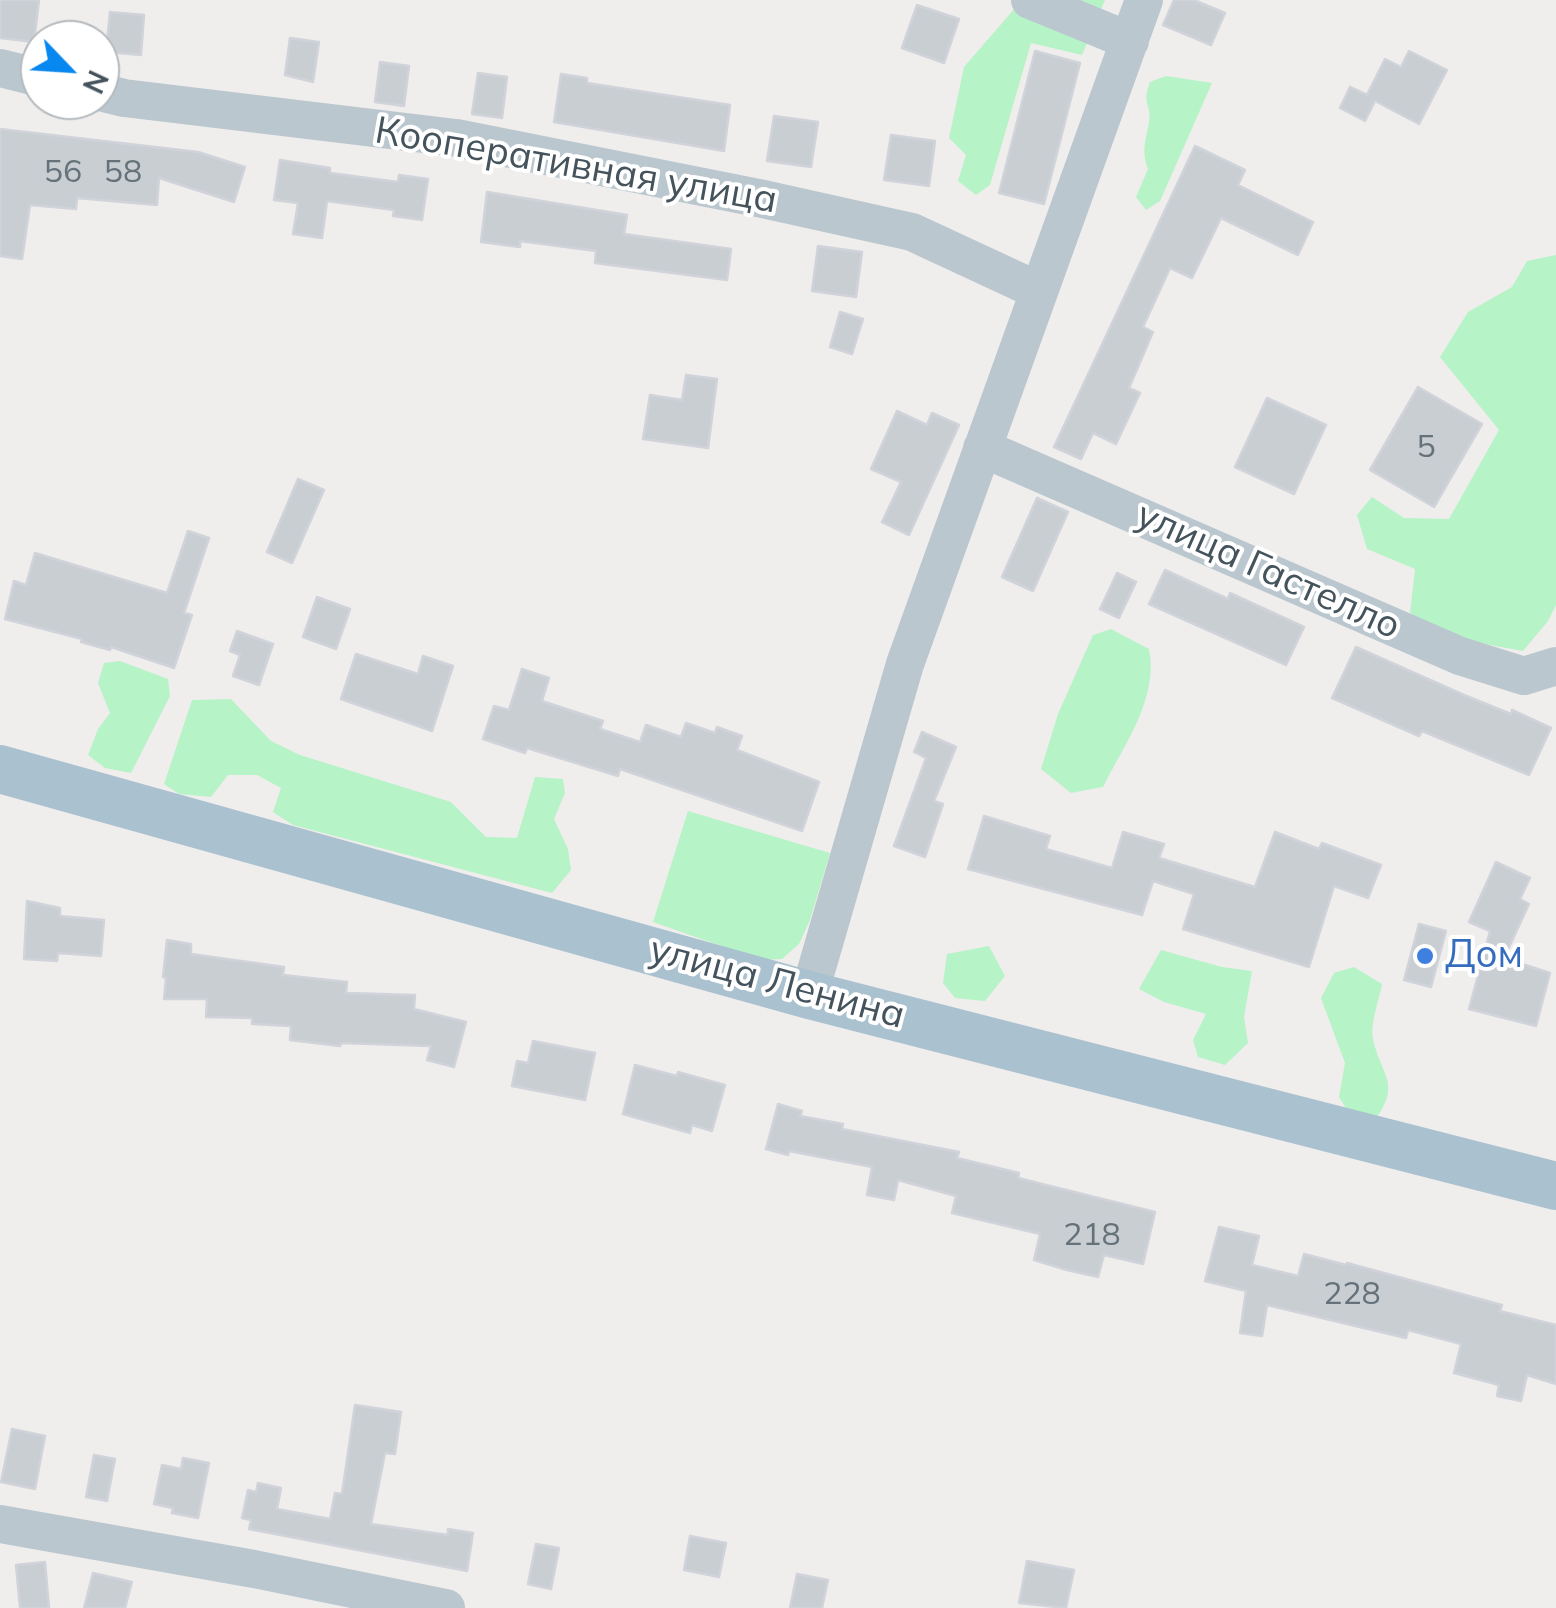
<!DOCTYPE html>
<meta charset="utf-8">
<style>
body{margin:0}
#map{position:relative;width:1556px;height:1608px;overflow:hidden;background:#f0eded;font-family:Mulish,sans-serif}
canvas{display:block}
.north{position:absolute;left:20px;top:20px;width:100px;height:100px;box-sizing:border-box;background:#fff;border:2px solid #b4babe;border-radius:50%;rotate:115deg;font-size:28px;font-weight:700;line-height:40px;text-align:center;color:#44535c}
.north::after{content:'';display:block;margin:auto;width:35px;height:45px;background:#0787f0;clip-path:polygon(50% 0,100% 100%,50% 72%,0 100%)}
</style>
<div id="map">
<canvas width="1556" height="1608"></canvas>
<div class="north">N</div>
</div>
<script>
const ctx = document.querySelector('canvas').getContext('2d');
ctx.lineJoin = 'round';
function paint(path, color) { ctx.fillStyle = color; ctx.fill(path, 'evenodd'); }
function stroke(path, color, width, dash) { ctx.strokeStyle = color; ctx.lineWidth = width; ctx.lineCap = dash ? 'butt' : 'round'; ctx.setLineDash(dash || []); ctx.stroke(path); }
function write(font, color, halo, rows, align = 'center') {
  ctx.font = font + ' Mulish,sans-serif'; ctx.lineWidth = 8; ctx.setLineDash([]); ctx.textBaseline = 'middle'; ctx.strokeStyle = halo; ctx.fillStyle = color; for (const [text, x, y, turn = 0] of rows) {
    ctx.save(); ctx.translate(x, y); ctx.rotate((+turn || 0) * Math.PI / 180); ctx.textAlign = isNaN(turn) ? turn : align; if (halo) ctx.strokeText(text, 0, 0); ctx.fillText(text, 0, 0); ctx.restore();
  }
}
const green = new Path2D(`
 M1022 0H1105L1082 55 1031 43 990 185 976 195 958 181 966 155 949 138 964 67Z
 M1166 76 1212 83 1160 201 1146 210 1136 197 1148 169C1141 149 1146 141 1149 122 1152 103 1141 106 1150 82Z
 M1556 255V605L1548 621 1523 651 1446 637 1410 613 1415 569 1367 549 1357 515 1372 497 1404 518 1449 519 1499 430 1440 357 1468 312 1512 287 1527 261Z
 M1111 629 1149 649C1159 698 1124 745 1103 787L1071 793 1041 769 1058 714 1093 635Z
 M120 661 168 679 170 696 131 773 105 768 88 755 98 729 110 713 98 683 104 663Z
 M231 699 271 741 300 755 451 802 486 837 517 838 535 777 563 779 565 793 554 819 568 849 571 870 552 893 293 825 273 812 281 788 257 775H228L211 797 179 794 164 784 192 700Z
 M688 811 830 853 810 920 799 944 782 959 761 960 653 922Z
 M989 946 1005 976 985 1001 955 998 943 983 947 954Z
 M1161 950 1222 967 1252 971 1244 1017 1248 1043 1225 1065 1198 1057 1193 1040 1206 1014 1164 1002 1139 989Z
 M1354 967 1382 984C1379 1000 1370 1024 1373 1039 1381 1076 1402 1083 1375 1120L1351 1116 1339 1097 1345 1063 1321 998 1334 973Z`);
const building = new Path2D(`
 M0 0H39L34 42 0 38Z
 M1174 0H1194L1225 13 1211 45 1163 25Z
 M917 5 959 19 944 63 902 48Z
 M110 12 144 15 141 55 106 52Z
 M290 38 319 42 313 82 285 75Z
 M1035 51 1080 63 1044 204 999 193Z
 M1409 51 1447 70 1419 124 1375 101 1365 121 1340 108 1350 87 1367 95 1385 59 1401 67Z
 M380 62 409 66 404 106 375 102Z
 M478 73 507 77 502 118 472 114Z
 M561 74 587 78V83L730 105 724 151 554 122Z
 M774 116 818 122 811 167 767 161Z
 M0 129 198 152 245 167 234 202 159 178 157 205 77 198 76 209 30 205 22 259 0 256Z
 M891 135 935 141 929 186 884 180Z
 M1195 146 1245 170 1238 185 1313 222 1298 255 1221 218 1192 278 1170 268 1143 327 1153 332 1129 388 1140 393 1116 444 1093 433 1081 459 1054 447Z
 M280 160 330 168V173L398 182 399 175 428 179 422 220 393 216 394 210 327 201 322 238 293 234 298 203 274 200Z
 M487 192 627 215 624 234 731 249 727 280 595 263 596 251 520 241V247L481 242Z
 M818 246 862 252 856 297 812 291Z
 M840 312 863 319 852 354 830 347Z
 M686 375 717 379 708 448 643 439 650 395 682 400Z
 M1418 387 1482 424 1434 507 1370 470Z
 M1267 398 1326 425 1294 494 1235 467Z
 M897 411 927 425 932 413 959 425 909 535 882 522 901 482 871 469Z
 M298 479 324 490 292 563 267 552Z
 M1037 498 1068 512 1033 591 1002 577Z
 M188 531 209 538 184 613 192 615 174 668 111 647 110 650 81 642 82 639 5 619 14 581 26 585 35 553 167 593Z
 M1165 570 1228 599 1230 593 1304 627 1286 665 1149 604Z
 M1117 573 1136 582 1119 618 1100 609Z
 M317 597 350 609 336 649 303 637Z
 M237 631 273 644 259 685 233 676 240 655 230 651Z
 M1356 647 1464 695 1511 714 1512 710 1551 728 1529 775 1422 731 1419 736 1332 698Z
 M356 654 418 674 423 656 453 666 432 731 341 699Z
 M522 669 549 678 542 701 603 721 600 729 640 742 646 725 681 737 686 723 715 733 717 727 742 736 737 750 819 782 802 831 620 769 618 776 527 748 525 753 483 739 494 706 509 710Z
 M922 732 956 747 934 801 943 804 925 857 894 846 926 758 914 752Z
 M984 816 1050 836 1046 849 1112 868 1123 832 1164 844 1159 858 1255 887 1275 832 1319 849 1322 843 1381 865 1368 898 1334 886 1309 967 1183 929 1194 894 1153 881 1142 915 968 869Z
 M1496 862 1530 878 1520 899 1529 904 1504 958 1550 973 1536 1026 1469 1009 1490 931 1469 922Z
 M27 901 60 908V916L104 920 101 956 58 953 57 961 24 959Z
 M1419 924 1446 931 1431 987 1404 980Z
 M167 940 191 944V954L284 967 283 975 347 982 346 993 415 995 414 1009 466 1022 454 1067 427 1060 431 1046 341 1043 340 1046 290 1040 291 1026 252 1024V1018L206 1017 207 999H164L166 978 163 977Z
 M533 1041 595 1053 585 1100 512 1086 517 1061 528 1063Z
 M635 1065 677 1076 678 1072 725 1085 712 1131 692 1125 690 1133 623 1114Z
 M778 1104 802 1111 800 1116 843 1124 842 1129 959 1152 957 1158 1019 1173 1018 1178 1155 1212 1143 1264 1104 1255 1098 1277 1067 1270 1034 1260 1040 1234 952 1213 956 1196 898 1180 894 1200 867 1195 872 1167 789 1151 788 1155 766 1149Z
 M1219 1227 1259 1236 1252 1265 1298 1276 1304 1254 1346 1265 1347 1263 1502 1305 1500 1311 1556 1325V1384L1527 1375 1521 1401 1497 1396 1499 1385 1454 1373 1461 1344 1408 1330 1406 1338 1267 1305 1262 1336 1240 1333 1246 1291 1205 1281Z
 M355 1405 401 1412 395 1454 385 1453 371 1524 448 1535V1529L473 1533 467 1571 249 1529 251 1520 242 1518 248 1490 256 1492 258 1483 281 1488 277 1509 330 1519 335 1493 342 1494Z
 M12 1429 45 1436 35 1489 1 1482Z
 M94 1455 115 1459 107 1501 86 1497Z
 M183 1458 209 1463 198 1518 172 1513 173 1508 154 1504 162 1465 181 1469Z
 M690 1536 726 1543 719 1577 684 1570Z
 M536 1544 559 1548 551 1589 528 1584Z
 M1027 1561 1074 1570 1066 1608 1019 1603Z
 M45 1562 49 1608H20L16 1565Z
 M93 1573 132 1582 125 1608H84Z
 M797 1574 828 1580 822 1608H790Z`);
const minor = new Path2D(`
 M1030 0 1130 41
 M0 68 40 78
 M100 92 124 98 456 138 763 199 912 232 1039 291
 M982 448 1460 656 1524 676 1556 666
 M809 995 905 664 1144 0
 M0 1524 254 1569 446 1608`);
const major = new Path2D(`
 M0 769 809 995 1556 1186`);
const markers = [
 [1425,956,10,"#3f7fe0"]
];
const numberNames = [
 ["56",63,172],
 ["58",123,172],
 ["5",1426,447],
 ["218",1092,1235],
 ["228",1352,1294]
];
const streetNames = [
 ["Кооперативная улица",576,166,10],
 ["улица Гастелло",1268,571,24],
 ["улица Ленина",777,983,15]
];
const shopNames = [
 ["Дом",1445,956]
];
paint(green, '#b6f3c7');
paint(building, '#c9ced3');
stroke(building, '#d0d4da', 2.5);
stroke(minor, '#bac7ce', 38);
stroke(major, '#aac1cf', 48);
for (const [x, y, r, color] of markers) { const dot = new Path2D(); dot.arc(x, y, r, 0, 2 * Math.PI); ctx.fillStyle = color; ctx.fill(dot); stroke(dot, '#fff', 4); }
write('32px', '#65727a', null, numberNames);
write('38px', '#44535c', '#fff', streetNames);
write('38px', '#366cbe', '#fff', shopNames, 'left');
</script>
